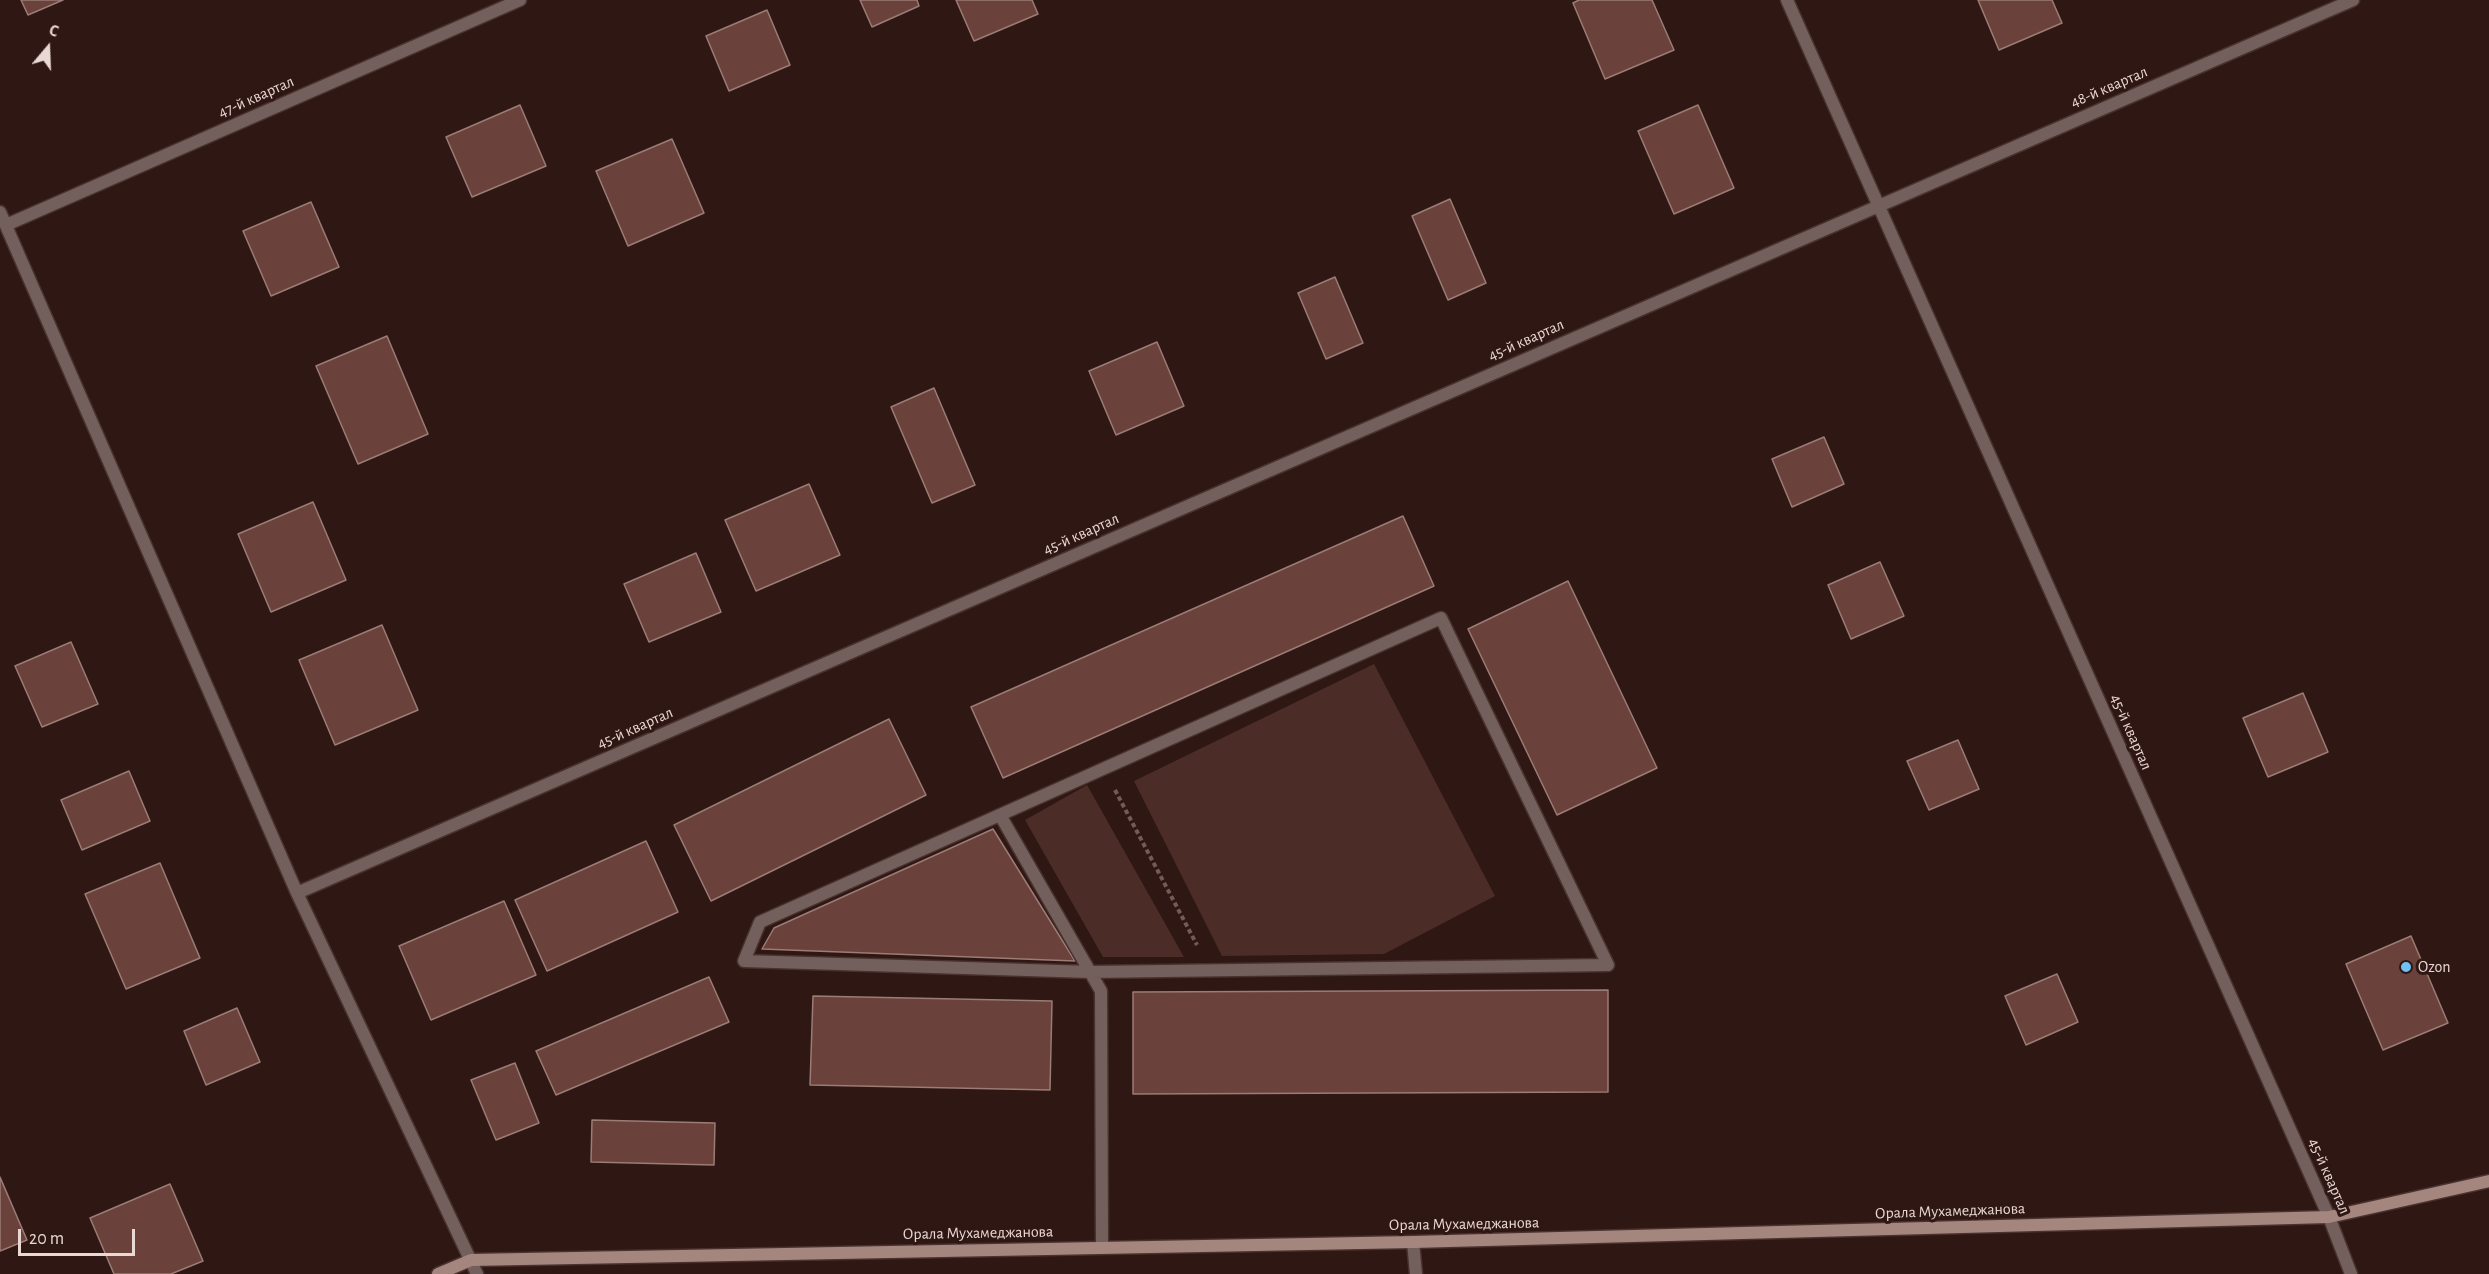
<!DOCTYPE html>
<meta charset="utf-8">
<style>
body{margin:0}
#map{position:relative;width:2489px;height:1274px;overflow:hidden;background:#2f1713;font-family:"Alegreya Sans",sans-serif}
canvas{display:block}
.north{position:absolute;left:18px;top:18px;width:60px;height:60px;-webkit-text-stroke:4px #2f1713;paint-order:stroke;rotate:19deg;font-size:16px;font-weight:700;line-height:24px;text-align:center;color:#ead8d5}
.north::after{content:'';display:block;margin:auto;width:21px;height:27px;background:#ead8d5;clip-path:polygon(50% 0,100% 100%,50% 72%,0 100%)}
.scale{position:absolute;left:18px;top:1229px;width:117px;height:27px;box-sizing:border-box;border:3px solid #ead8d5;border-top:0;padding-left:8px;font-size:18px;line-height:21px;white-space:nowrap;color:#ead8d5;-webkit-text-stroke:4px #2f1713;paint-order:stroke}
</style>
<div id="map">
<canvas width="2489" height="1274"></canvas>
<div class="north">С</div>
<div class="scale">20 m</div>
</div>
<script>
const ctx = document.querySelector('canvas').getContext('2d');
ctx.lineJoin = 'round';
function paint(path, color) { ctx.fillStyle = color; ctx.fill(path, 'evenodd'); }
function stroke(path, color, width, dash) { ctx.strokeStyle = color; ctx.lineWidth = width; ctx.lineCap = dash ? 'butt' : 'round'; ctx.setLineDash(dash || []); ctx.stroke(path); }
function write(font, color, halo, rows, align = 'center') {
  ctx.font = font + ' "Alegreya Sans",sans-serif'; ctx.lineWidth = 6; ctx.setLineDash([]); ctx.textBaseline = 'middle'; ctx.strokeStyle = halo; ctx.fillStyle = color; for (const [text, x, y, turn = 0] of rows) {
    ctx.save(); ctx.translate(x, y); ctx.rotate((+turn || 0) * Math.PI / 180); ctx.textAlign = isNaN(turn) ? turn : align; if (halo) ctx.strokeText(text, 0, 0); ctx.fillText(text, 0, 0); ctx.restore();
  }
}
const green = new Path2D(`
 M1374 664 1495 896 1384 954 1222 956 1134 781Z
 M1087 785 1184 957H1103L1025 820Z`);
const building = new Path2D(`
 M21 0H63L28 15Z
 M860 0H917L919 6 872 27Z
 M956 0H1032L1038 14 974 41Z
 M1579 0H1652L1674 50 1605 79 1573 3Z
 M1978 0H2052L2062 23 1999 50Z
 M767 10 790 65 729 91 706 36Z
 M520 105 546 166 472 197 446 137Z
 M1698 105 1734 188 1674 214 1638 131Z
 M672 139 704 213 628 246 596 171Z
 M1450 199 1486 283 1448 300 1412 216Z
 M311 202 339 267 271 296 243 231Z
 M1335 277 1363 343 1326 359 1298 293Z
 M387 336 428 434 358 464 316 366Z
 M1157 342 1184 406 1116 435 1089 371Z
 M934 388 975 485 932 503 891 407Z
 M1824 437 1844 484 1792 507 1772 459Z
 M809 484 840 555 756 591 725 520Z
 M313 502 346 580 271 612 238 534Z
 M1403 516 1434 586 1003 778 971 707Z
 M696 553 721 612 649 642 624 584Z
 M1880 562 1904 616 1851 639 1828 585Z
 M1568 581 1657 768 1557 815 1468 629Z
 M382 625 418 710 335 745 299 660Z
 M71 642 98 704 42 727 15 666Z
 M2303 693 2328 752 2268 777 2243 718Z
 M889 719 926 795 711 901 674 825Z
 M1958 740 1979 789 1929 810 1907 761Z
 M129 771 150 821 82 850 61 800Z
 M993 829 1075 961 762 949 774 928Z
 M646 841 678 912 547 971 515 900Z
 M160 863 200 958 126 989 85 894Z
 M504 901 536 975 431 1020 399 946Z
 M2411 936 2448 1023 2383 1050 2346 964Z
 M2057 974 2078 1022 2026 1045 2005 996Z
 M709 977 729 1022 556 1095 536 1051Z
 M1608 990V1092L1133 1094V992Z
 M813 996 1052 1001 1050 1090 810 1085Z
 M237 1008 260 1062 206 1085 184 1031Z
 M515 1063 539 1123 496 1140 471 1080Z
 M592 1120 715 1123 714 1165 591 1162Z
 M0 1177 27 1240 0 1251Z
 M170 1184 203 1261 171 1274H114L90 1218Z`);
const path = new Path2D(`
 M1115 790 1197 945`);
const street = new Path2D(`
 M1787 0 2329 1217 2351 1274
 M0 212 297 893 477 1274
 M6 225 520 0
 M1441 618 1608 965 1090 972 744 961 760 922Z
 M1000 815 1101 991 1102 1247
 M297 893 2353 0
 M1413 1242 1416 1274`);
const secondary = new Path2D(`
 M438 1274 471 1260 1413 1242 2329 1217 2489 1181`);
const markers = [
 [2406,967,6,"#6fc2f4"]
];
const streetNames = [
 ["48-й квартал",2109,87,-23],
 ["47-й квартал",256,97,-24],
 ["45-й квартал",1526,340,-24],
 ["45-й квартал",1081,534,-24],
 ["45-й квартал",635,728,-24],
 ["45-й квартал",2131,732,66],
 ["45-й квартал",2329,1176,66],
 ["Орала Мухамеджанова",1950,1211,-2],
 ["Орала Мухамеджанова",1464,1224,-1],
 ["Орала Мухамеджанова",978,1233,-1]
];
const poiNames = [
 ["Ozon",2418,967]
];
paint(green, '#4c2c26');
paint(building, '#6a423b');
stroke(building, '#9b7c76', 1.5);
stroke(street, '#49322e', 15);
stroke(secondary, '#49322e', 15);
stroke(path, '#725c58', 4, [4.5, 3]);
stroke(street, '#73605c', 12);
stroke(secondary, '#a4867f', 12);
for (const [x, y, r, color] of markers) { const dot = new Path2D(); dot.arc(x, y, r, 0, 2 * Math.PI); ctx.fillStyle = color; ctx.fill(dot); stroke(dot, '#2f1713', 2); }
write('16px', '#ead8d5', '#2f1713', streetNames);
write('16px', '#ead8d5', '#2f1713', poiNames, 'left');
</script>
